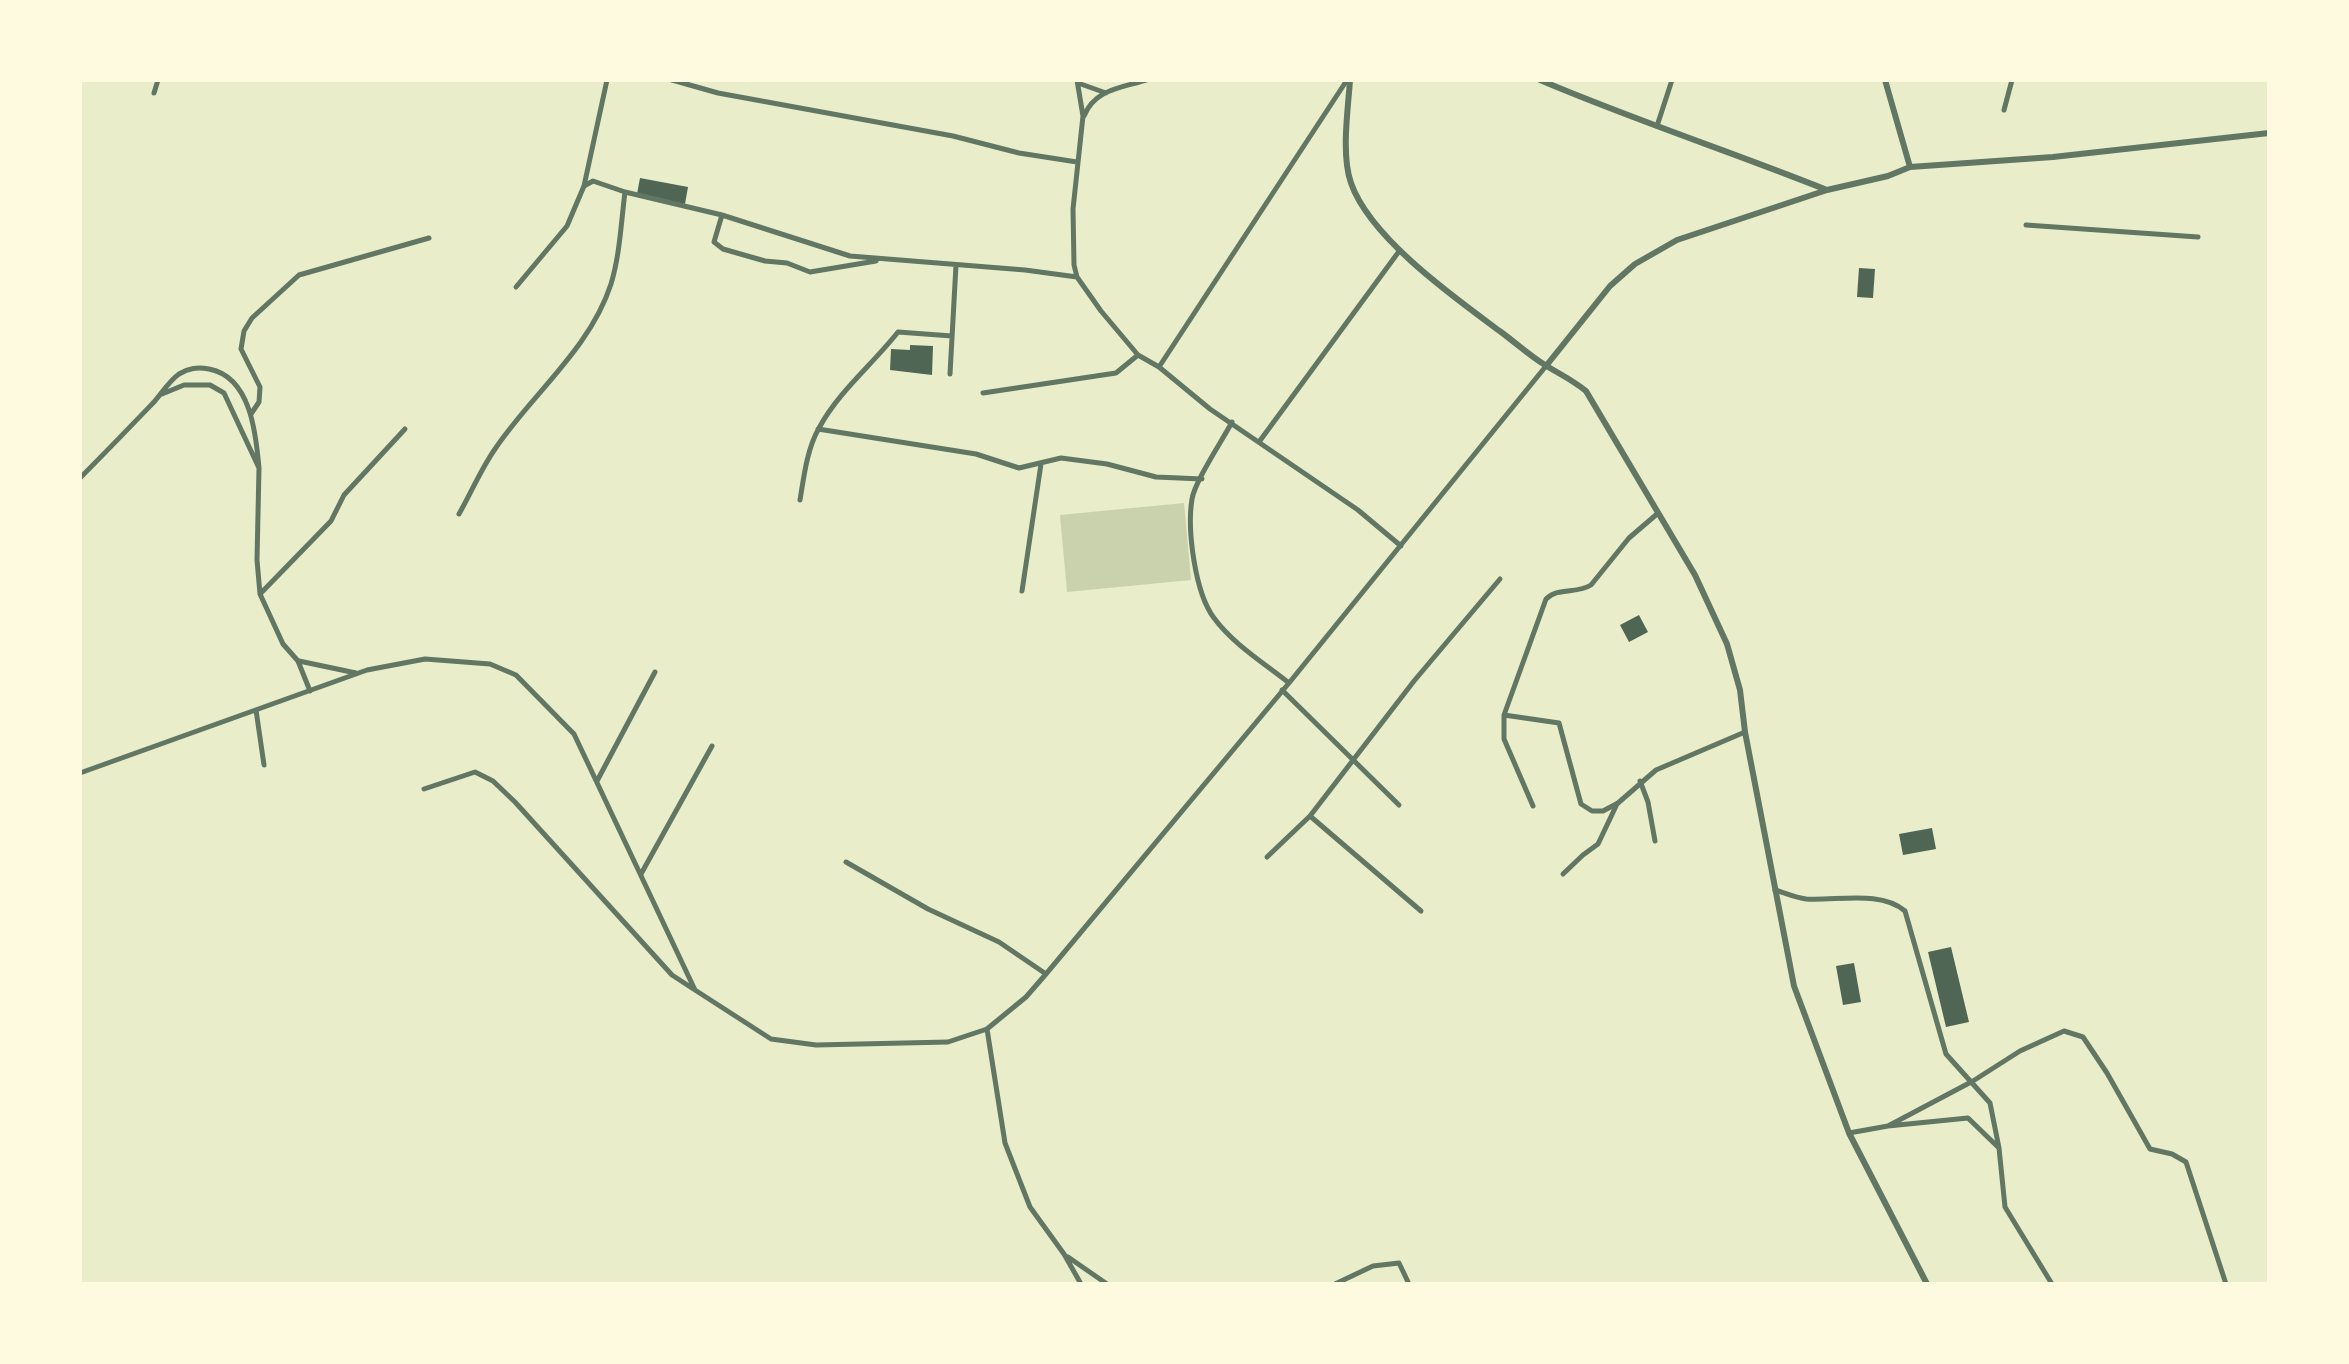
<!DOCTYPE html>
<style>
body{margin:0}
#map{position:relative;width:2349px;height:1364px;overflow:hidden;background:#e9edc9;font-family:Poppins,sans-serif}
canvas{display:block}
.frame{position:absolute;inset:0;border:82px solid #fefae0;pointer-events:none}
</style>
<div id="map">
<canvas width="2349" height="1364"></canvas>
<div class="frame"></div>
</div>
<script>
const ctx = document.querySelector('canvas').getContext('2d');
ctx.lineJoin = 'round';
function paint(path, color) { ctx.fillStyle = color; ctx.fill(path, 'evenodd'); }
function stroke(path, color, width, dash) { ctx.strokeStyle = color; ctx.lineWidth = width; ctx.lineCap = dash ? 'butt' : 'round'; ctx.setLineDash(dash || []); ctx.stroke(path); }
const green = new Path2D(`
 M1184 503 1191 580 1067 592 1060 515Z`);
const building = new Path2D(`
 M640 178 688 187 685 204 637 194Z
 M1859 268 1875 269 1873 298 1857 297Z
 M910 345 933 346 932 375 890 370 891 349 910 350Z
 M1639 615 1648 632 1629 642 1620 625Z
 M1932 828 1936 849 1903 855 1899 834Z
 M1951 947 1969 1022 1946 1027 1928 952Z
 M1854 963 1861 1002 1843 1005 1836 966Z`);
const minor = new Path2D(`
 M672 80 718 93 953 136 1019 153 1077 162
 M1077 80 1083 116 1073 209 1074 265 1077 277 1101 311 1138 355 1159 367 1210 409 1358 510 1401 546
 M1078 83 1106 93
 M154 93 158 80
 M2004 110 2012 80
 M1084 116C1095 89 1121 88 1146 80
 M1657 126 1672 80
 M584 186 593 181 625 192 722 215 850 256 1025 270 1077 277
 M722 215 714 242 723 249 765 261 787 263 810 272 876 261
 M2026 225 2198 237
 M516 287 567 226 584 186 607 80
 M1159 367 1347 80
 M950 374 956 265
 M983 393 1116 373 1138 355
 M251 414 259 402 260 387 241 349 244 331 252 318 299 275 429 238
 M1232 422C1222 441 1195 481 1192 499 1187 530 1195 593 1214 618 1233 644 1264 663 1289 683
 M818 429 976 454 1019 468 1061 458 1107 464 1156 477 1202 479
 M1259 442 1400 250
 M259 468 257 560 260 594 283 644 298 661 310 691
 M80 478C105 453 129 428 154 402 162 393 169 381 179 374 189 368 197 367 209 369 251 377 256 434 259 468L224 393 210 385H184L162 394
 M800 500C804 476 807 449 819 428 839 391 872 365 898 332L952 336
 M459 514C471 493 481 469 495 449 532 394 590 349 611 284 620 254 621 223 625 192
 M1022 591 1041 464
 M261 593 331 521 344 495 405 429
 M299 661 356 673
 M1282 690 1399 805
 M256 710 264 765
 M1504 715 1559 723 1581 804 1592 811H1603L1618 803 1656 770 1745 732
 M80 773 367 670 425 659 490 664 516 675 574 734 695 990 771 1039 816 1045 948 1042 987 1029 1026 997 1046 974 1289 683 1546 366
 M597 781 655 672
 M1640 781 1648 802 1655 841
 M424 789 475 772 493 781 515 802 672 975 695 990
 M1533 806 1504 739V715L1546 599C1558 587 1577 594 1591 585L1629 538 1657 514
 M1310 816 1421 911
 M1267 857 1310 816 1414 681 1500 579
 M846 862 928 909 999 942 1046 974
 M641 874 712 746
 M1563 874 1583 855 1598 844 1617 804
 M1775 890C1785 893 1796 898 1806 899 1837 901 1881 890 1905 911L1946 1054 1990 1103 1999 1148
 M987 1029 1005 1143 1030 1207 1064 1254 1081 1284
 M1888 1126 1973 1081 2020 1051 2064 1031 2083 1037 2107 1073 2150 1149 2172 1154 2186 1162 2226 1284
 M1849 1133 1888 1126 1968 1118 1999 1148 2005 1207 2052 1284
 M1068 1257 1107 1284
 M1335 1284 1373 1266 1399 1263 1409 1284`);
const tertiary = new Path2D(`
 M1350 80C1348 110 1341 155 1351 183 1370 238 1455 298 1501 332 1516 343 1530 356 1545 365 1561 375 1571 379 1586 391L1695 575 1727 644 1740 690 1745 732 1794 986 1849 1133 1927 1284
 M1540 80C1634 120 1732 152 1827 190
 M1885 80 1910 167
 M1546 366 1610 286 1635 264 1677 240 1827 190 1888 176 1910 167 2053 157 2269 133`);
paint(green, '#cad2ad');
paint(building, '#4f6655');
stroke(minor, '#617663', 5);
stroke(tertiary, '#617663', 6);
</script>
